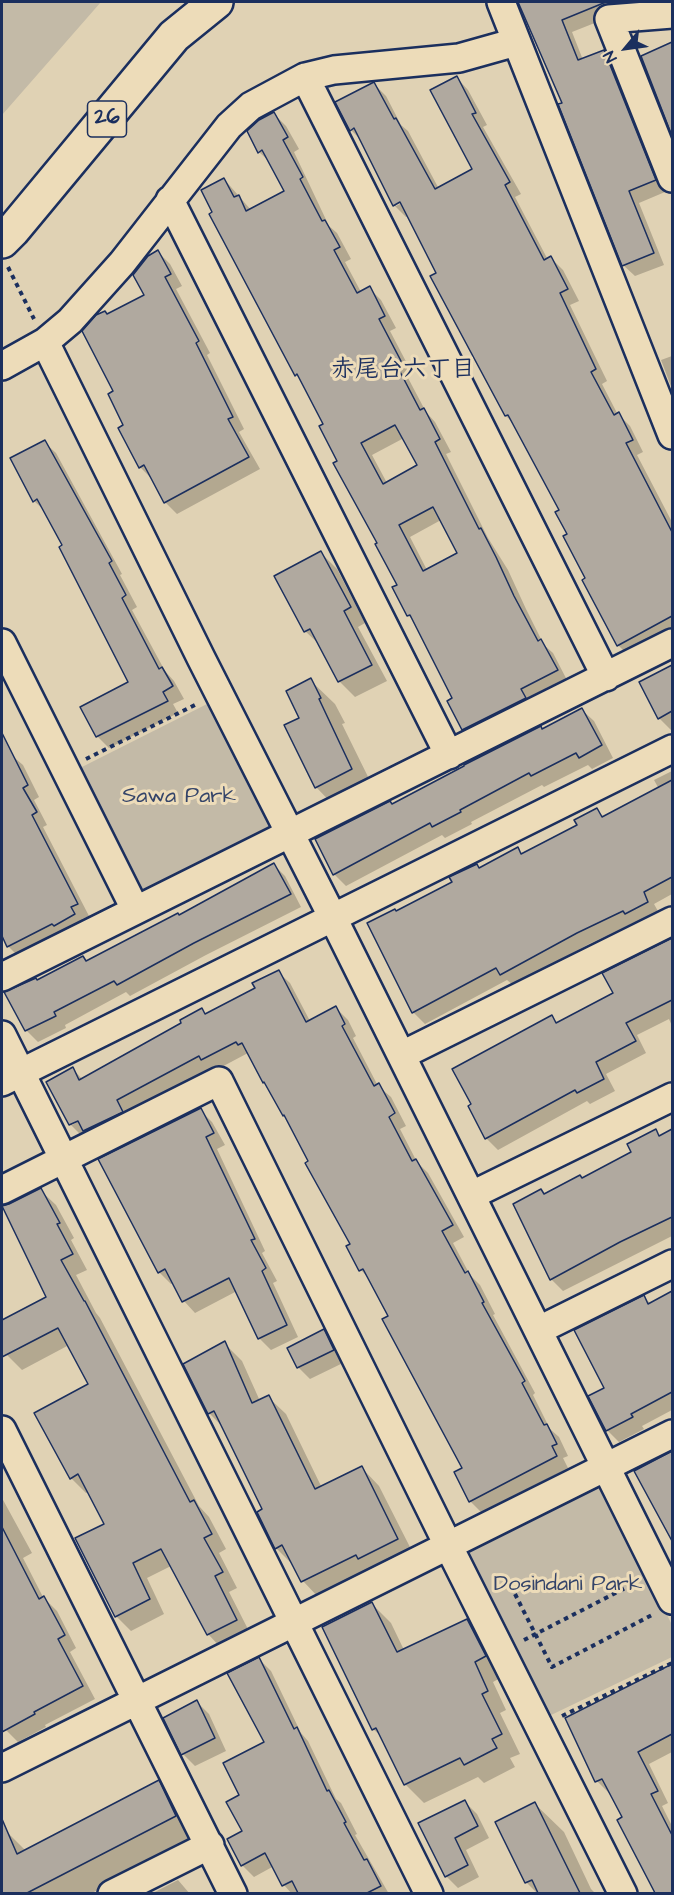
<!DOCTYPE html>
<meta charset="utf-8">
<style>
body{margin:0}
#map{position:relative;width:674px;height:1895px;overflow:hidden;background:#e0d2b4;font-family:"Architects Daughter",sans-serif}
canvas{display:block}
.frame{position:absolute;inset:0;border:3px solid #1b2f5e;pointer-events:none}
.north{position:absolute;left:596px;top:18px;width:60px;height:60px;-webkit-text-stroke:4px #eddcb9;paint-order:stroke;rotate:241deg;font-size:16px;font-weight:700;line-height:24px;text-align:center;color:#1b2f5e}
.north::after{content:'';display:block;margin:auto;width:21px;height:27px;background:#1b2f5e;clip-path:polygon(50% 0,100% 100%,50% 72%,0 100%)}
</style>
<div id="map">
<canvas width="674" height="1895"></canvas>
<div class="frame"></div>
<div class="north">N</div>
</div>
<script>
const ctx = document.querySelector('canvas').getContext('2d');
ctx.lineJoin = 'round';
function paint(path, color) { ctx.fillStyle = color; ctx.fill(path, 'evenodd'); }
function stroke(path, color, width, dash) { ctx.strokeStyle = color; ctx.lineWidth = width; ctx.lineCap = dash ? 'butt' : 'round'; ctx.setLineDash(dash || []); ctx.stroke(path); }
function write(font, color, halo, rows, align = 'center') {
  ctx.font = font + ' "Architects Daughter","Klee One",sans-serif'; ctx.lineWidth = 6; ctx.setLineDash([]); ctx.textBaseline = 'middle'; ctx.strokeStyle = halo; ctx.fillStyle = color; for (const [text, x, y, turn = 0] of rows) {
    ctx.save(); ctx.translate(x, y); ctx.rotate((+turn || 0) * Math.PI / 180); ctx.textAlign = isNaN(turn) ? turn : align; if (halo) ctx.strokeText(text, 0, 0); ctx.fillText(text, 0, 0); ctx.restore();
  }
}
const green = new Path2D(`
 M2 2H101L2 115Z
 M213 701 271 821 269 831 144 891 136 888 76 770Z
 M595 1485 606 1491 672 1625V1657L549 1716 468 1558 472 1547Z`);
const shadow = new Path2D(`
 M520 2H661L630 9 572 32 583 60 604 52 615 63 663 184 665 192 639 203 664 265 635 276 623 265 564 104Z
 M672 44V132L643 57Z
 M457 78 468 90 487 125 483 127 521 194 515 197 548 260 551 258 563 270 579 301 570 305 607 381 602 384 617 413 630 426 643 452 637 455 672 522V634L630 657 618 645 587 579 561 510 515 425 506 416 409 216 406 217 394 205 362 141 351 130 374 84 386 96 401 125 408 131 439 189 474 170ZM408 200 396 206V203Z
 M274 114 286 126 299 149 294 152 329 226 337 233 351 259 345 262 361 292 369 288 381 300 396 328 390 331 412 373 407 376 426 412 435 422 451 452 446 454 488 538 508 570 526 609 544 645 553 653 568 682 475 741 463 729 454 699 414 621 408 615 399 585 339 462 325 424 303 381 296 375 224 179 251 210 286 192 271 163 259 152ZM404 438 419 466 387 483 372 455ZM441 520 459 553 427 570 410 537Z
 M158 252 170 264 182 286 176 289 210 353 207 355 244 429 239 432 260 469 177 514 165 502 152 479 140 467 125 425 115 392 108 316 146 296Z
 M672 356V389L661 360Z
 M44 442 56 453 122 574 120 575 137 607 132 610 165 671 174 681 184 699 173 704 178 713 109 748 97 736 82 707 130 682 64 546 46 512 34 501Z
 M321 553 337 569 365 623 358 627 387 681 355 697 339 681 321 646 305 631Z
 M672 667V729L671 730 659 718 641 683Z
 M310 680 335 704 345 723 342 724 376 793 340 812 316 787 301 719Z
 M582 710 594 721 613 758 592 769 588 765 544 787 542 785 471 822 472 824 445 838 442 835 346 886 334 874 392 805Z
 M2 738 10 754 23 765 39 797 34 800 47 825 43 827 89 916 82 919 86 927 20 958 8 946 2 933Z
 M672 771V894L654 904 659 913 638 924 635 922 589 944 513 985 507 980 425 1024 413 1012 396 913 454 883 477 865 480 869 517 849 523 854 579 825 597 810 605 818 659 789 654 780Z
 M273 864 285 876 301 907 206 955 130 996 126 992 65 1025 66 1028 38 1042 26 1030 6 993 37 982 83 958 87 962 179 916Z
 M672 940V1026L669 1019 637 1035 646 1053 606 1074 615 1091 590 1104 587 1101 498 1150 486 1138 552 1017 558 1023 615 994 604 974Z
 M278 972 290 983 310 1021 336 1008 348 1020 356 1036 353 1038 378 1086 391 1097 406 1126 400 1129 417 1162 428 1173 464 1237 453 1243 470 1275 480 1285 495 1314 493 1315 535 1393 533 1395 550 1429 559 1437 568 1456 563 1458 568 1468 482 1513 470 1501 464 1468 390 1316 371 1281 361 1270 348 1246 352 1244 288 1119 248 1053 214 1071 211 1068 82 1136 70 1124 73 1069 83 1080 183 1024 202 1010 206 1015 257 988ZM85 1118 72 1125V1122Z
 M200 1110 212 1122 225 1145 217 1149 265 1251 262 1253 277 1281 273 1283 298 1337 271 1350 259 1338 237 1291 195 1313 184 1301 174 1283 171 1284 159 1272Z
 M672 1130V1236L563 1291 551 1279 545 1195 583 1180 633 1153 655 1131 661 1137Z
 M40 1190 56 1205 74 1238 71 1240 87 1270 76 1275 96 1313 100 1318 199 1506 209 1517 226 1549 219 1553 237 1588 229 1592 251 1635 223 1650 208 1634 171 1566 147 1578 164 1614 131 1631 116 1616 106 1524 89 1492 86 1493 71 1478 90 1385 69 1345 22 1370 6 1354 2 1345V1322L48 1297Z
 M672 1293V1410L642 1426 644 1429 619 1442 607 1430 606 1389 644 1297 651 1304Z
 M323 1331 335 1343 345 1362 310 1379 298 1367Z
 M224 1343 242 1361 260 1401 268 1397 286 1414 322 1488 362 1468 379 1486 415 1557 320 1599 303 1581 294 1566 276 1548 264 1510 224 1428 209 1413Z
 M672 1453V1541L636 1471Z
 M2 1498 32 1553 23 1558 43 1597 57 1611 76 1648 70 1652 95 1699 45 1725 46 1727 18 1742 5 1729 2 1722Z
 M372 1604 391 1623 404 1650 467 1620 486 1639 504 1676 493 1682 506 1710 500 1713 520 1754 510 1758 515 1767 484 1783 478 1777 424 1803 405 1784 383 1738 373 1729Z
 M259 1659 271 1671 301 1733 308 1741 336 1799 341 1803 357 1834 355 1835 389 1894H292L284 1885 274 1866 254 1877 242 1865 244 1831 241 1795 266 1743Z
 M669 1667 672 1671V1752L649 1764 668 1803 662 1806 672 1826V1894H659L654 1889 624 1817 611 1792 609 1793 597 1781 567 1719Z
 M197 1702 209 1714 226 1751 195 1766 183 1754 165 1719Z
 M158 1782 180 1803 197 1838 90 1894H2V1833L6 1831 26 1851Z
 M465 1802 477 1814 489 1838 466 1850 479 1877 458 1888 446 1876 420 1824Z
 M535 1804 564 1832 591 1889 596 1894H538L526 1882Z
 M178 1880 190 1894H151Z`);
const building = new Path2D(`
 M518 2H606L562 20 578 60 604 50 656 180 629 191 654 253 622 266 558 104 562 103Z
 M672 42V136L641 56Z
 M457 76 476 113 472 114 510 182 505 185 544 260 551 256 568 289 560 293 596 369 591 372 614 415 619 412 633 440 626 443 672 532V616L617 646 582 580 585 578 563 536 567 534 555 512 559 510 508 415 505 416 430 276 436 273 400 202 393 206 354 128 350 131 335 102 374 82 394 119 396 118 435 189 472 169 430 90Z
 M274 112 288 137 283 140 303 177 300 179 322 221 325 220 340 247 334 250 357 293 370 286 385 316 379 319 401 361 396 364 420 410 424 408 440 439 435 442 479 529 481 528 496 557 514 596 538 641 541 639 558 670 521 689 526 698 462 730 447 701 452 698 410 615 407 616 392 587 397 585 375 544 377 543 333 463 337 461 319 426 323 424 297 374 295 376 209 214 212 212 201 190 224 178 234 197 239 195 246 211 284 191 262 150 258 153 247 131 259 120ZM395 425 417 465 383 484 361 443ZM433 507 457 553 423 571 399 525Z
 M158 250 171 274 165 277 199 341 196 343 233 417 228 419 249 457 164 503 144 465 139 468 118 428 123 425 108 394 113 391 82 331 96 315 105 311 107 314 144 295 133 275 148 256Z
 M45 440 112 561 109 563 126 595 122 598 159 669 162 667 173 686 163 692 168 701 96 737 80 707 128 682 59 547 62 545 37 499 33 502 10 458Z
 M321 551 351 607 344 611 372 665 338 682 310 629 304 632 274 576Z
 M672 665V711L658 719 639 682Z
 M311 678 321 698 319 699 352 769 315 788 284 725 299 718 286 691Z
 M582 708 602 745 579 758 576 753 531 776 529 773 460 810 461 812 432 827 430 823 333 875 315 839 390 801 392 804 464 766V765L541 726 542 729Z
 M2 733 28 785 23 788 37 812 32 815 78 904 71 907 75 914 54 926 52 924 7 947 2 936Z
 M672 780V877L644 892 648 902 625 914 623 911 577 933 500 975 496 968 412 1013 367 923 395 909 396 911 452 882 449 877 477 864 479 868 518 847 521 854 577 825 574 820 597 808 602 817Z
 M274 863 291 894 194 943 117 985 114 981 54 1012 56 1016 25 1031 4 992 36 978 37 980 83 956 86 961 178 913 179 915Z
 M672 938V1000L626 1023 636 1041 596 1062 604 1079 577 1093 575 1090 485 1139 468 1106 471 1104 452 1069 552 1015 556 1023 613 993 602 973Z
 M279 970 306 1022 336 1006 345 1024 342 1026 374 1086 379 1083 395 1113 389 1117 412 1161 416 1159 453 1225 442 1231 465 1273 468 1271 484 1302 482 1303 525 1381 522 1383 544 1425 547 1424 557 1444 552 1446 557 1456 469 1502 454 1472 462 1468 382 1319 388 1316 363 1269 359 1271 346 1246 350 1244 305 1163 308 1161 284 1115 283 1116 264 1082 263 1083 242 1043 238 1045 236 1042 201 1060 199 1056 117 1100 123 1112 83 1131 78 1121 69 1125 46 1082 73 1067 79 1080 181 1023 180 1020 202 1008 205 1014 255 988 252 983Z
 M201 1108 214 1133 206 1137 255 1239 251 1240 266 1268 262 1271 287 1325 258 1339 229 1278 182 1302 165 1269 158 1273 98 1159Z
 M656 1129 659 1136 672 1129V1217L620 1242 550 1280 513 1204 541 1189 544 1194 580 1175 582 1178 631 1152 627 1144Z
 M41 1188 60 1223 57 1224 73 1254 61 1260 84 1301H85L190 1502 194 1500 212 1534 204 1538 223 1572 215 1576 237 1620 207 1635 161 1549 133 1563 150 1599 115 1617 75 1538 104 1524 78 1474 70 1479 34 1413 88 1384 58 1328 2 1357V1320L46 1297 2 1206 9 1204Z
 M672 1291V1392L631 1414 633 1417 606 1431 588 1396 604 1388 574 1330 644 1295 648 1304Z
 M324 1329 334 1350 297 1368 287 1348Z
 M225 1341 252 1403 269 1395 315 1489 362 1466 398 1539 358 1559 356 1555 301 1582 282 1545 275 1549 257 1512 262 1509 214 1411 208 1414 183 1364Z
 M672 1451V1541L634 1471Z
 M2 1527 39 1599 44 1596 65 1635 58 1639 83 1686 34 1712 35 1714 2 1732Z
 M372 1602 397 1652 467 1619 486 1656 475 1662 488 1691 482 1694 502 1734 492 1739 497 1748 464 1765 460 1758 404 1785 376 1728 372 1730 322 1627Z
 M259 1657 294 1729 297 1727 327 1791 329 1790 346 1822 344 1823 364 1860 367 1859 381 1886 367 1893H298L292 1881 282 1886 265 1853 241 1866 227 1839 242 1831 226 1802 239 1795 223 1763 264 1742 227 1673Z
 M672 1664V1734L638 1752 658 1791 651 1794 672 1835V1893H655L617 1820 622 1817 602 1779 595 1782 565 1718Z
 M197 1700 215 1738 181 1755 163 1718Z
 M159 1780 176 1816 27 1893H2V1819L17 1854Z
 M465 1800 478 1826 455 1838 468 1865 445 1877 418 1823Z
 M535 1802 580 1893H538L532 1880 525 1883 495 1822Z`);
const path = new Path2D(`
 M8 267 34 319
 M86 759 195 705
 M515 1594 552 1667 652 1615
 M524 1640 635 1583
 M562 1716 672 1663`);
const minor = new Path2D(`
 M501 2 672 435
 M672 14 609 19 672 178
 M305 77 606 677
 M170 200 449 755
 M45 342 201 658 333 918 672 1600
 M2 366 45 342 70 321 122 263 229 126 251 106 305 77 334 70 459 58 516 42
 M2 643 135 909
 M2 977 672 643
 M2 1035 429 1894
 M402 1055 672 921
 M2 1082 672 749
 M2 1190 219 1081 448 1545 623 1894
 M472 1195 672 1097
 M539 1330 672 1264
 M2 1430 233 1894
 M2 1768 672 1434
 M112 1894 210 1845`);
const major = new Path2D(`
 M2 241 13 230 174 36 216 2`);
const shields = [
 [107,119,39]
];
const shieldNames = [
 ["26",107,119]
];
const parkNames = [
 ["Sawa Park",179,797],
 ["Dosindani Park",568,1585]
];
const neighbourhoodNames = [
 ["赤尾台六丁目",403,371]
];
paint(green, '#c3baa7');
paint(shadow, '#0003');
paint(building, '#b0a99f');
stroke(building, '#1b2f5e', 1.5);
stroke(minor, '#1b2f5e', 32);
stroke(major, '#1b2f5e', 38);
stroke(path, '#1b2f5e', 4, [4.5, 4.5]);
stroke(minor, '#eddcb9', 27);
stroke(major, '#eddcb9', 33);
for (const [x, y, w] of shields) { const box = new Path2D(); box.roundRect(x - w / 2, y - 18, w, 36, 4.5); ctx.fillStyle = '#eddcb9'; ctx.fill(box); stroke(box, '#1b2f5e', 1.5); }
write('bold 21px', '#1b2f5e', null, shieldNames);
write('22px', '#344469', '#eddcb9', parkNames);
write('bold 24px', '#1b2f5e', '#eddcb9', neighbourhoodNames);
</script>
